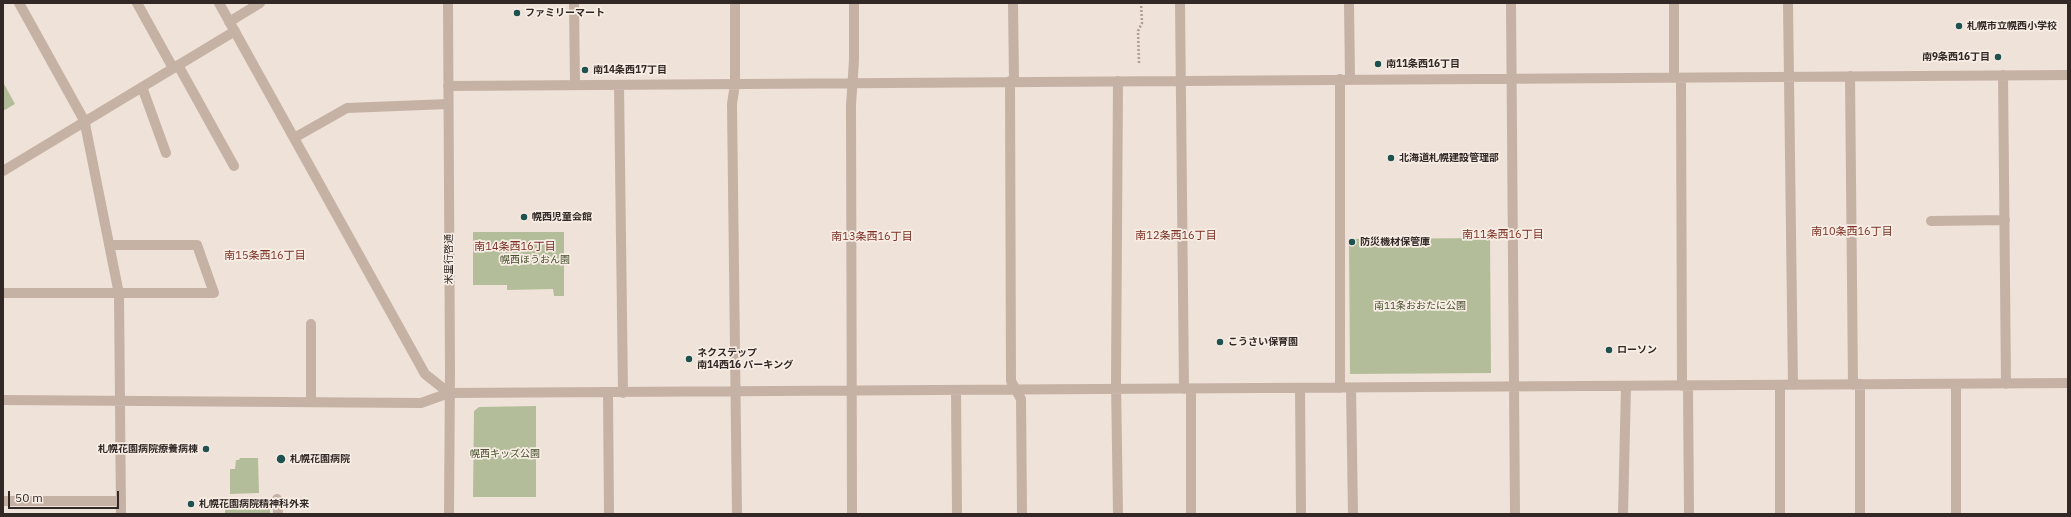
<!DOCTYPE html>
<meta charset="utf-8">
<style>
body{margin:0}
#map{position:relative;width:2071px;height:517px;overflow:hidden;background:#efe2d8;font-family:"IBM Plex Sans",sans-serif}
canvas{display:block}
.frame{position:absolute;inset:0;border:4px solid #322926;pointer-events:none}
.scale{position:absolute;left:8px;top:491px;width:111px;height:18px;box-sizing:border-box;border:2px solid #322926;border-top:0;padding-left:5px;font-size:12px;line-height:14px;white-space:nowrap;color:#322926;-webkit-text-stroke:3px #f7ede4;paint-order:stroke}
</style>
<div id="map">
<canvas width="2071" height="517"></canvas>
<div class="frame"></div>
<div class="scale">50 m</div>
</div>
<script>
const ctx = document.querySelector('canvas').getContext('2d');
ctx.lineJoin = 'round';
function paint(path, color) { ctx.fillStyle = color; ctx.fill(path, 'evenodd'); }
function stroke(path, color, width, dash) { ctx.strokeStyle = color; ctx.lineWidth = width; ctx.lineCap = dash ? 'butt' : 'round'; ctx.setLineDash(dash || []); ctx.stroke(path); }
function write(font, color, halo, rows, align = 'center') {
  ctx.font = font + ' "IBM Plex Sans","Noto Sans JP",sans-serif'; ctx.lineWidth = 3.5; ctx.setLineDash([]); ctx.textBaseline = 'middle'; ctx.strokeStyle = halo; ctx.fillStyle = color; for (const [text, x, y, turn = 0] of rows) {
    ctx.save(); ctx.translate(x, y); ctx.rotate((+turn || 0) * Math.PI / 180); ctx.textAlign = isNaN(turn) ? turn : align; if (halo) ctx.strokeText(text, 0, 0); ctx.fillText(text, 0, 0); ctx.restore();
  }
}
const green = new Path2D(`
 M3 82 15 104 3 111Z
 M473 232H564V296H554L553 289 507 290V285H473Z
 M1490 238 1491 373 1350 374 1349 239Z
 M536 406V497H473L474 411 479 407Z
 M240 458H258L259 493 230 494V469H235L236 460H239Z
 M270 499V514H225V500Z`);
const path = new Path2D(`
 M1139 63 1138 31 1142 23 1141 3`);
const minor = new Path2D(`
 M19 3 85 122 86 129 119 294 121 514
 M137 3 173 68
 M219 3 425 374 449 393
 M448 3 450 370 449 514
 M574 3 575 85
 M735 3V84L732 104 737 514
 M1013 3 1014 81
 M1180 3 1184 389
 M1349 3 1350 79
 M1511 3 1515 514
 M1788 3 1793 385
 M229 22 260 3
 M178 65 234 166
 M2003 75 2006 384
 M1850 76 1853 385
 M1674 78V3
 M1681 78 1682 386
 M1010 81 1011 381 1021 399 1022 514
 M619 85 623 393
 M448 86 2068 75
 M142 87 166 153
 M294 138 347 108 448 104
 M3 171 235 31
 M1931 221 2005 220
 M3 293H214L197 245H109
 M1860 384V514
 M1956 384V514
 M1688 386 1689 514
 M1300 388 1301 514
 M1340 388V79
 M1351 388 1353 514
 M1191 389V514
 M956 390 957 514
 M608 393 609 514
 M3 400 421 403 449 393 2068 383
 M311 402V324
 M277 499 278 514
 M3 501H121
 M852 514 851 105 854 60V3
 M1118 514 1116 381 1118 81
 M1623 514 1626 386
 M1780 514V385`);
const markers = [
 [517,13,4,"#1e5150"],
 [1959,26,4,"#1e5150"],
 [1998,57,4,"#1e5150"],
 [1378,64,4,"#1e5150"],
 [585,70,4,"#1e5150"],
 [1391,158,4,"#1e5150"],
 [524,217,4,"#1e5150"],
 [1352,242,4,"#1e5150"],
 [1220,342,4,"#1e5150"],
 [1609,350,4,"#1e5150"],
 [689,359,4,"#1e5150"],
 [206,449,4,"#1e5150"],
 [281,459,5,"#1e5150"],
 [191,504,4,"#1e5150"]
];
const poiNames = [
 ["ファミリーマート",525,13],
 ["札幌市立幌西小学校",1967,26],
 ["南9条西16丁目",1990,57,"right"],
 ["南11条西16丁目",1386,64],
 ["南14条西17丁目",593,70],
 ["北海道札幌建設管理部",1399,158],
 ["幌西児童会館",532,217],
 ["防災機材保管庫",1360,242],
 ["こうさい保育園",1228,342],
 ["ローソン",1617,350],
 ["ネクステップ",697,353],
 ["南14西16 パーキング",697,365],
 ["札幌花園病院療養病棟",198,449,"right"],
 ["札幌花園病院",290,459],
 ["札幌花園病院精神科外来",199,504]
];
const streetNames = [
 ["米里行啓通",449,259,-90]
];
const parkNames = [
 ["幌西ほうおん園",535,260],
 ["南11条おおたに公園",1420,306],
 ["幌西キッズ公園",505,454]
];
const neighbourhoodNames = [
 ["南10条西16丁目",1852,232],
 ["南11条西16丁目",1503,235],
 ["南12条西16丁目",1176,236],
 ["南13条西16丁目",872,237],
 ["南14条西16丁目",515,247],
 ["南15条西16丁目",265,256]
];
paint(green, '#b4bd99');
stroke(path, '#b29b8f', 2.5, [2, 2]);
stroke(minor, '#c6b1a5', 10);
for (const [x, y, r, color] of markers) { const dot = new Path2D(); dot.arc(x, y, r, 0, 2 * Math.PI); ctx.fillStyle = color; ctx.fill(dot); stroke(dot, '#f7ede4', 1.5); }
write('bold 10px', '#322926', '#f7ede4', poiNames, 'left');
write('10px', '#322926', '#f7ede4', streetNames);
write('10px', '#454f2b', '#f7ede4', parkNames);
write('11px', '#7c3124', '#f7ede4', neighbourhoodNames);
</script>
